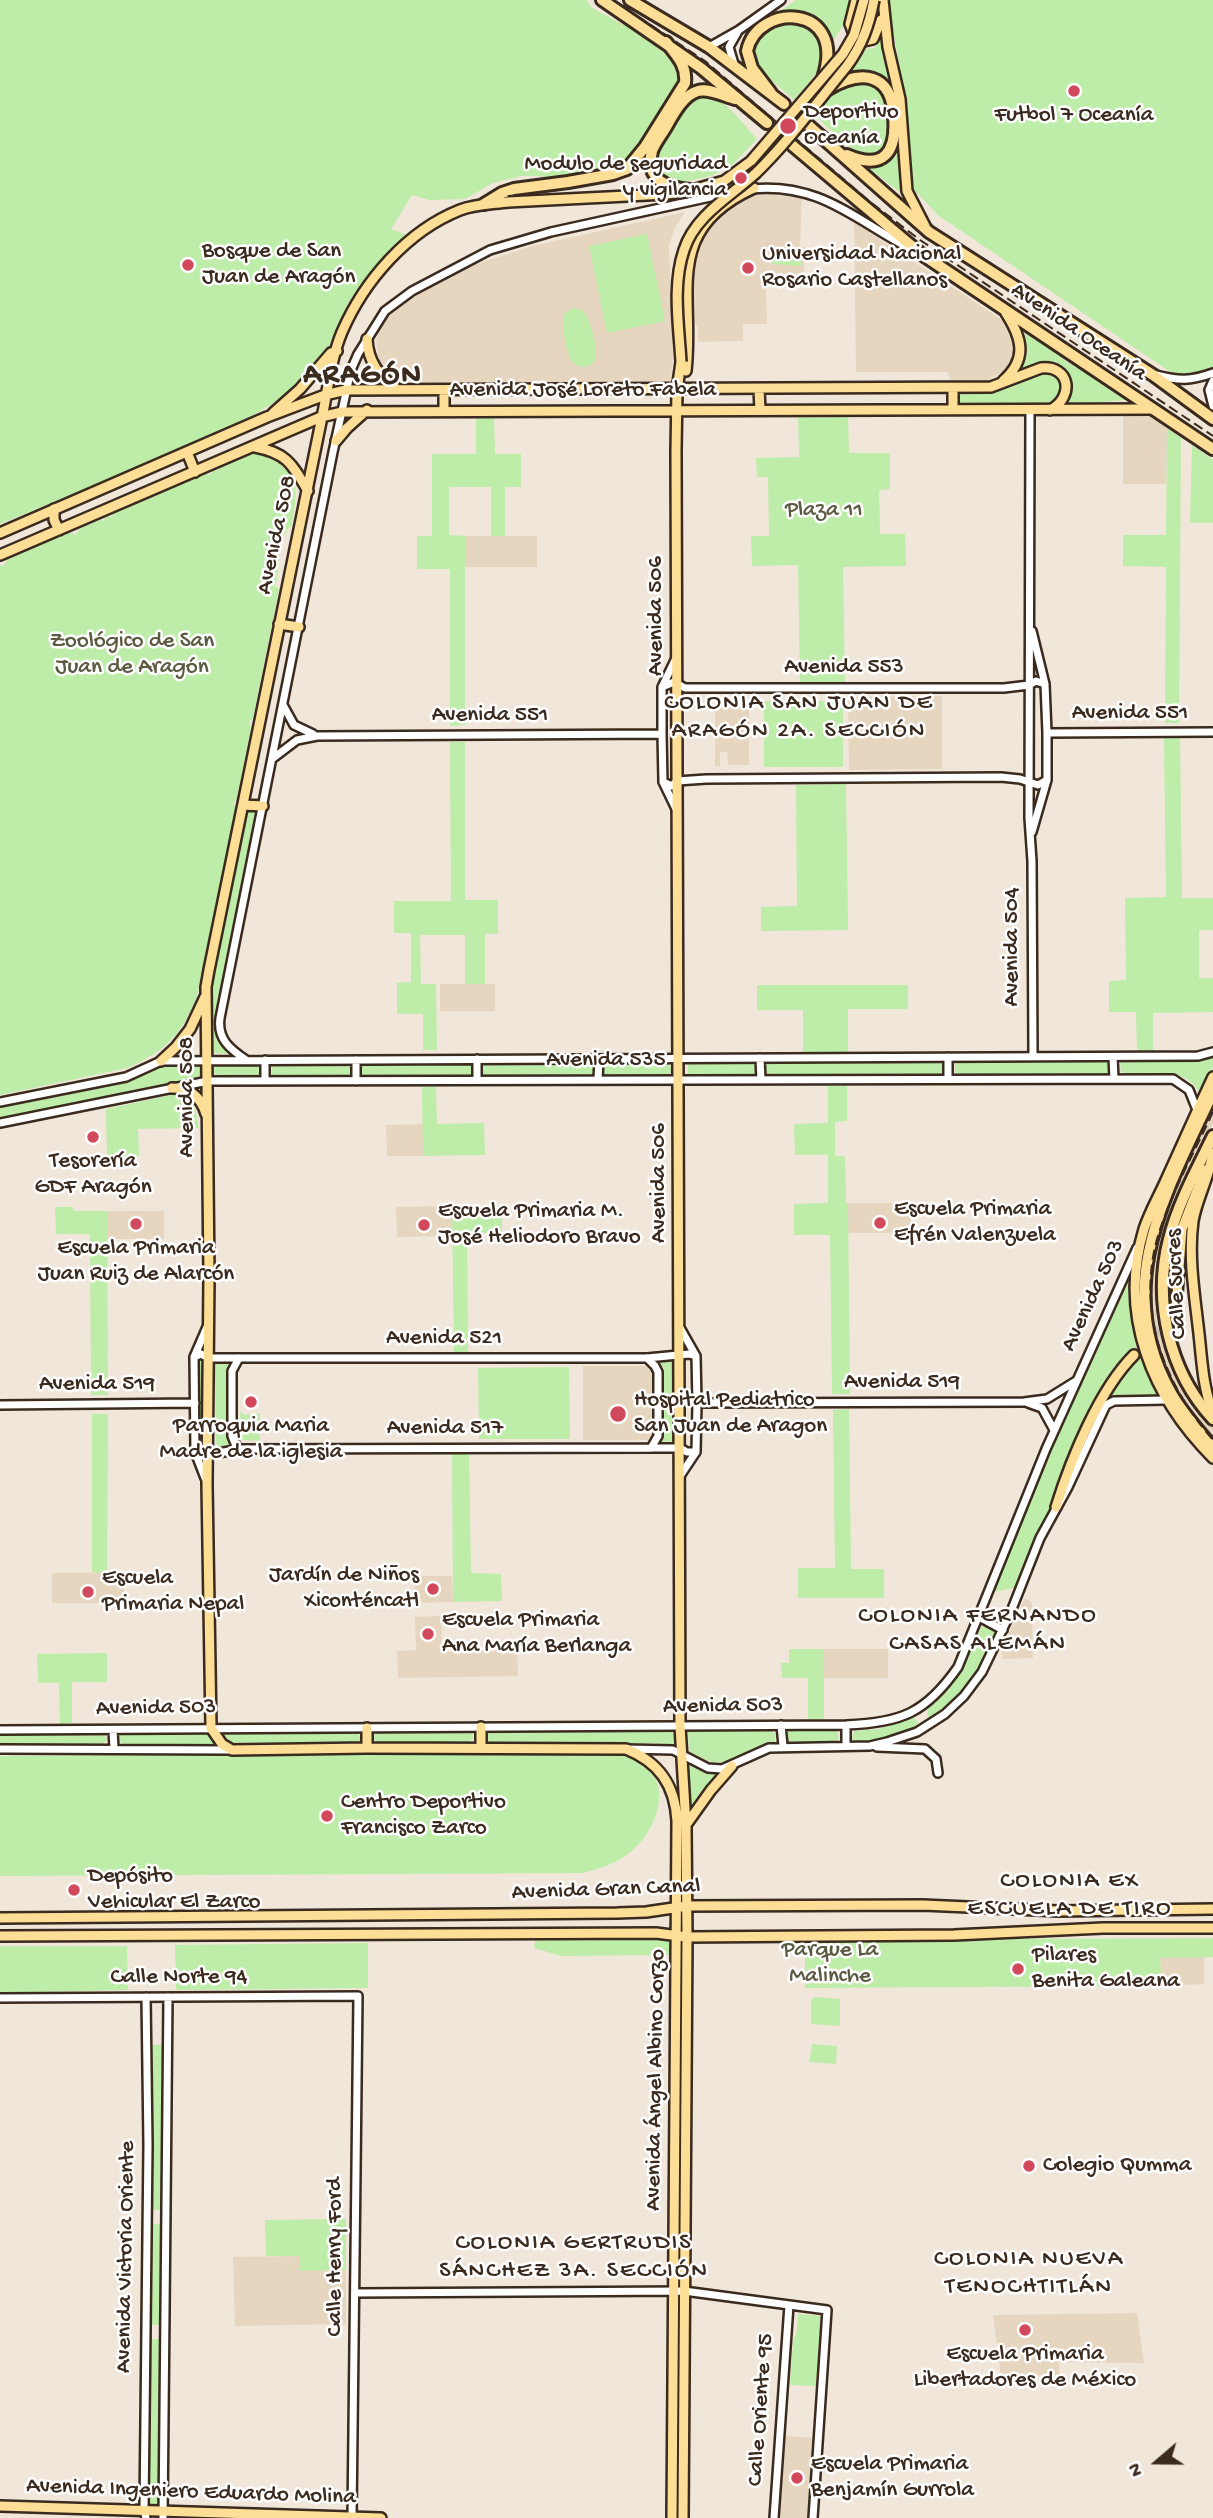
<!DOCTYPE html>
<meta charset="utf-8">
<style>
body{margin:0}
#map{position:relative;width:1213px;height:2518px;overflow:hidden;background:#f0e7da;font-family:"Gochi Hand",sans-serif}
canvas{display:block}
.north{position:absolute;left:1122px;top:2427px;width:70px;height:70px;-webkit-text-stroke:5px #fff;paint-order:stroke;rotate:250deg;font-size:19px;font-weight:700;line-height:28px;text-align:center;color:#3b2a1e}
.north::after{content:'';display:block;margin:auto;width:24px;height:32px;background:#3b2a1e;clip-path:polygon(50% 0,100% 100%,50% 72%,0 100%)}
</style>
<div id="map">
<canvas width="1213" height="2518"></canvas>
<div class="north">N</div>
</div>
<script>
const ctx = document.querySelector('canvas').getContext('2d');
ctx.lineJoin = 'round';
function paint(path, color) { ctx.fillStyle = color; ctx.fill(path, 'evenodd'); }
function stroke(path, color, width, dash) { ctx.strokeStyle = color; ctx.lineWidth = width; ctx.lineCap = dash ? 'butt' : 'round'; ctx.setLineDash(dash || []); ctx.stroke(path); }
function write(font, color, halo, rows, align = 'center') {
  ctx.font = font + ' "Gochi Hand",sans-serif'; ctx.lineWidth = 5; ctx.setLineDash([]); ctx.textBaseline = 'middle'; ctx.strokeStyle = halo; ctx.fillStyle = color; for (const [text, x, y, turn = 0] of rows) {
    ctx.save(); ctx.translate(x, y); ctx.rotate((+turn || 0) * Math.PI / 180); ctx.textAlign = isNaN(turn) ? turn : align; if (halo) ctx.strokeText(text, 0, 0); ctx.fillText(text, 0, 0); ctx.restore();
  }
}
const built = new Path2D(`
 M760 194 802 197 800 246 805 247 803 285 766 283 767 324H743V341L698 342V326L692 321 691 280 693 264 701 242 711 226 718 222 721 214 734 203 746 197Z
 M685 212 675 227 669 246 673 354 671 382 410 383 393 377 379 362 376 342 379 331 389 315 398 306 467 267 532 246Z
 M854 222 1002 320 1011 332 1014 347 1011 361 1005 370 986 381H951L947 372H856Z
 M1123 414H1146L1167 428 1166 484H1123Z
 M465 536H537V567H465Z
 M942 696V769L849 770 848 697Z
 M715 701H749V765H728L727 752H720V766H715Z
 M440 984H495V1011H440Z
 M1213 1104V1124L1177 1202 1161 1260 1181 1380 1213 1426V1443L1183 1405 1163 1368 1151 1327 1149 1271 1162 1217Z
 M423 1124V1156H387L386 1125Z
 M848 1203H911V1233H848Z
 M452 1206V1236L397 1237 396 1207Z
 M107 1211H164V1239H107Z
 M583 1366H652V1440H583Z
 M124 1572V1603H52V1573Z
 M414 1576H452L453 1602 415 1603Z
 M1025 1598 1032 1603 1033 1658 1002 1659V1648Z
 M441 1616 442 1652 517 1650 518 1676 398 1678 397 1651 416 1650 415 1617Z
 M824 1649H888V1678H824Z
 M1204 1957V1984L1162 1986 1160 1958Z
 M300 2256V2271L346 2270V2324L235 2326 233 2257Z
 M1137 2313 1144 2363 1059 2362 1060 2375 1001 2376 993 2315Z
 M785 2436 814 2438 808 2518H780Z`);
const green = new Path2D(`
 M0 0H587L591 7 623 25 625 24C639 35 680 59 680 77L632 155 622 164 555 180 539 176H522L493 183 465 199 429 200 412 195 391 229 407 235C385 257 360 279 346 308 333 334 331 350 310 372 270 414 219 432 168 454 112 478 56 501 0 524Z
 M796 0H853L846 21 833 41C823 14 802 4 776 14Z
 M888 0H1213V370L1193 377 1175 375 939 216 913 189 905 99Z
 M801 21C842 52 820 69 794 100 782 89 767 78 757 66 743 49 761 28 778 23 784 21 794 22 801 21Z
 M881 37 897 98C886 79 871 70 850 71L865 49 875 48Z
 M868 82C872 84 879 87 882 90 897 107 896 167 861 153 847 148 827 126 815 115 834 93 836 84 868 82Z
 M698 95C726 96 738 119 757 139L732 165 714 175 685 182H673L662 176 657 166 656 153 687 102Z
 M899 137 906 197 863 164H873Z
 M647 234 665 321 607 333 589 246Z
 M773 247 802 249 801 266 772 264Z
 M573 308 582 310C590 316 599 351 595 360 592 364 590 364 586 367 581 367 579 367 574 364 566 358 561 322 565 313Z
 M1025 331C1033 336 1044 341 1051 348 1060 356 1067 364 1080 369L1125 400 1064 406C1073 390 1069 364 1048 362 1039 360 1030 365 1021 369L1027 354Z
 M1048 370C1061 377 1064 383 1060 396L1050 403 959 404V392L987 391Z
 M848 412 849 453H890V489L879 490 880 534H905L906 566 843 567 845 686H800L798 565 752 566 751 536H769L768 477H757L756 458 799 457 798 413Z
 M476 417H494L495 454H521V487H505V536H491V487H449V535L465 536V725L450 726V569H417V536H432V454H476Z
 M1167 428 1181 438 1179 723H1165L1166 567 1123 566V535H1166Z
 M1192 445 1213 460V523H1190Z
 M260 453C302 462 298 490 292 525 275 539 282 568 275 586L279 589 253 718 249 722 251 727 237 799 233 804 237 807 197 997C181 1035 165 1052 127 1068L0 1095V565L4 566 8 558 68 532 76 535 79 529 100 520 104 521 106 516 112 517 113 513 205 474 210 475 213 470 217 471 219 467 249 454Z
 M764 701H843V767H764Z
 M1164 738H1180L1182 898H1213V930H1199V978H1213V1012L1153 1013V1051H1137L1136 1012H1109V981L1126 980 1125 898 1166 897Z
 M450 742H465V900H498V934H485V984H465V935H420L421 984H436L437 1050H423V1014H397V983L411 982V933H394V901H451Z
 M846 784 848 930 761 931V907L797 906 796 785Z
 M250 809 256 811V822L214 1028 217 1041 230 1054 212 1053V978L245 814Z
 M757 985H908V1009H848V1058H803V1010H757Z
 M1213 1057V1067L1200 1093C1179 1060 1150 1081 1121 1072L1120 1062 1125 1060 1195 1061Z
 M1109 1060 1110 1073 1108 1074 959 1076 955 1072V1064L961 1061Z
 M767 1061H936L944 1064V1072L938 1076 848 1079 767 1077 764 1063Z
 M605 1062H660L668 1064 672 1070 668 1077H605L603 1074V1065Z
 M688 1062 754 1063 757 1065V1073L751 1077H688Z
 M161 1063 199 1064 201 1076 0 1120V1105L118 1081Z
 M216 1063H255L261 1068 259 1076H215L213 1067Z
 M363 1063H465L472 1065V1076L467 1077H365L360 1075V1065Z
 M487 1063H591L595 1065V1073L591 1076 485 1077 483 1075V1066Z
 M276 1064H348L353 1068 352 1075 348 1077 278 1079 272 1075V1068Z
 M828 1086H847V1121L835 1122V1156H845L846 1203H848L850 1394H832L830 1235H794V1204L828 1203V1155H795L794 1124 828 1123Z
 M422 1087H436L437 1124 484 1123 485 1155 423 1156Z
 M181 1093 194 1103 199 1128 138 1129 139 1157H107L106 1109Z
 M452 1206H502V1233H467L468 1354H454Z
 M73 1207 74 1211H107L108 1395H91L90 1234H56L55 1207Z
 M1132 1270 1131 1311 1137 1345 1114 1371 1102 1390 1018 1587 994 1592 1064 1418Z
 M1140 1354 1157 1395H1109L1121 1374Z
 M199 1355 204 1357V1454L197 1450V1360Z
 M673 1359 676 1363V1441L659 1442 664 1433V1369L659 1360Z
 M218 1361H231L227 1367 229 1440 232 1446H218L216 1443 215 1364Z
 M569 1367 570 1439H479L478 1368Z
 M849 1409 851 1569H884V1598H798V1568H835L833 1410Z
 M240 1411 245 1415 260 1413V1441L242 1440Z
 M92 1414H108L107 1570 104 1573 92 1572Z
 M469 1453 471 1573 501 1574 502 1601 453 1602 452 1454Z
 M986 1625 996 1630 997 1633C983 1663 966 1706 932 1718L927 1716 928 1708C957 1684 966 1662 981 1628Z
 M789 1649H824V1719H808V1678H782L781 1663H789Z
 M107 1653V1682H72V1723L60 1724 59 1683H38L37 1654Z
 M913 1717 918 1722 917 1727C900 1738 875 1742 854 1741L852 1738 854 1731 878 1729Z
 M790 1729H837L839 1739 833 1743H790L787 1741 788 1731Z
 M491 1730 670 1731 679 1739V1748L675 1749 655 1743H491L486 1737 487 1733Z
 M769 1730 775 1734V1741C768 1746 761 1746 753 1750 725 1763 718 1769 689 1751L688 1731Z
 M224 1731H357L361 1739 358 1744H234L221 1733Z
 M471 1731 474 1738 467 1743 378 1744 373 1738 375 1734 380 1732Z
 M105 1732 107 1740 102 1745 0 1746V1733Z
 M122 1732 203 1733 208 1734 215 1745 124 1746 119 1740 120 1733Z
 M618 1754C632 1758 646 1762 654 1776 669 1801 649 1839 628 1854 615 1864 598 1869 583 1873L0 1876V1756Z
 M688 1763C699 1772 707 1774 721 1774L711 1784 692 1811Z
 M536 1936H660C672 1939 673 1942 674 1955L561 1956 534 1948Z
 M1213 1938V1957L1160 1958 1162 1986 805 1988V1940Z
 M368 1943V1988L176 1990 175 1945Z
 M0 1946H127L128 1990 0 1993Z
 M815 1997 840 1999V2026L811 2024V2000Z
 M812 2044 837 2046 836 2064 809 2062Z
 M152 2045H164L162 2210H151Z
 M346 2219V2270L300 2271 299 2256H266L265 2220Z
 M151 2224H162V2325H151Z
 M798 2314 821 2316 816 2386 790 2385 793 2341 797 2331Z
 M150 2339H162V2504H150Z`);
const majorTunnel = new Path2D(`
 M1134 1355 1164 1325 1176 1307`);
const highwayTunnel = new Path2D(`
 M767 123 792 145`);
const minor = new Path2D(`
 M709 47 739 30 781 0
 M734 64 729 47 737 33
 M751 189C819 182 854 219 909 248
 M1156 375C1180 381 1190 381 1213 373
 M1213 381 1209 390 1213 406
 M1030 409 1029 818 1032 861 1033 1057
 M1032 631 1045 684 1047 733V780L1032 832
 M676 658 662 687V734L663 782 677 811
 M662 687 674 682 685 688H1004L1029 685 1036 681 1045 684
 M283 705 294 725 313 734
 M1047 733 1213 732
 M272 759 297 740 317 736 662 734
 M663 782 672 786 677 781 706 779 1001 777 1020 779 1038 785 1047 780
 M948 1057V1079
 M1113 1057 1114 1079
 M760 1058 761 1080
 M477 1059V1080
 M246 1060C230 1049 217 1039 220 1018L333 452 351 370 358 354 385 311 412 291 490 250 551 232 733 192
 M265 1060V1081
 M356 1060V1081
 M598 1080 599 1059
 M0 1102 126 1077 161 1061 1198 1056 1213 1052
 M0 1123 208 1081 1173 1079 1189 1090 1197 1110
 M679 1326 696 1356 697 1403 696 1452 680 1476
 M194 1357 201 1354 209 1358H647L689 1354 696 1356
 M239 1358 232 1371V1436L236 1446 240 1449
 M647 1358 655 1366 658 1372V1436L651 1448
 M697 1403 1024 1402 1047 1399 1076 1381
 M1028 1403 1042 1408 1054 1430
 M0 1405 195 1403
 M195 1452 202 1456 240 1449 651 1448H680L687 1452H696
 M205 1478 195 1452 194 1357 207 1327
 M979 1617 1003 1630
 M781 1725 783 1746
 M846 1725V1746
 M0 1730 846 1725C901 1723 926 1713 958 1667L1046 1449 1137 1248
 M113 1730 114 1749
 M877 1747 925 1749 936 1759 938 1773
 M0 1749 230 1750
 M626 1749 673 1750 708 1768 722 1769 769 1748 870 1746 887 1742 917 1732 945 1714 964 1696 982 1672 1010 1614 1040 1538 1068 1487 1106 1405 1114 1401 1165 1400
 M146 1997 148 2145 144 2510 146 2518
 M0 1998 358 1996 352 2517
 M355 2293 684 2291 827 2310 813 2518
 M163 2518 168 1997
 M774 2518 789 2305`);
const major = new Path2D(`
 M856 0 850 24 855 37 864 41 873 39 881 20
 M883 0 888 47 900 99 907 191 925 226
 M508 202C492 204 475 204 460 210 407 231 364 281 342 332 331 358 328 390 322 417L209 970 206 987 209 1276 207 1484 211 1728 222 1744 232 1750 367 1748 626 1749C659 1762 675 1785 677 1821L672 2518
 M367 339C368 362 379 376 398 390
 M681 362 677 390 676 451 680 1726 686 1825 687 1937 683 2518
 M686 371C695 294 661 230 754 188
 M1003 381C1028 359 1022 338 1006 313
 M953 388V409
 M759 389 760 410
 M444 390V411
 M273 413 300 389 331 353 337 351
 M336 441 347 428 367 410
 M255 447C287 453 292 464 308 491
 M187 452 195 472
 M54 509V520L59 530
 M0 533 267 417 325 395 346 390 991 387 1041 368C1070 365 1075 397 1050 410
 M0 555 321 417 342 412 1152 409
 M279 624 299 627
 M243 805 263 806
 M161 1061 176 1047 190 1029 205 997
 M1213 1077C1197 1111 1182 1145 1166 1180 1159 1196 1150 1211 1144 1229 1118 1315 1152 1397 1213 1458
 M172 1088C190 1088 201 1097 206 1114
 M1213 1153C1209 1178 1197 1198 1193 1221 1188 1258 1195 1297 1199 1334 1202 1361 1203 1388 1213 1413
 M1176 1307 1182 1229 1205 1170
 M1056 1507C1071 1459 1099 1390 1134 1355
 M481 1727V1748
 M367 1728V1748
 M686 1825 711 1790 732 1766
 M0 1918 617 1913 646 1912 687 1906 923 1905 1058 1911 1213 1909
 M0 1936 656 1933 687 1937 954 1935 1103 1928H1213
 M0 2506 381 2518`);
const highway = new Path2D(`
 M602 0 701 68 767 123
 M630 0 709 47 784 104
 M828 89C862 69 891 73 894 116 897 152 884 171 847 155
 M771 93 752 68 747 51C757 2 848 3 823 78
 M808 125 929 232 1153 375 1213 419
 M792 145 920 253 1213 449
 M690 190C667 188 645 180 652 151 655 143 662 134 666 127 673 115 683 95 698 91 709 88 724 96 735 99
 M484 204 502 193 514 189 568 182 613 174 627 169 645 147 685 83C687 65 676 55 666 42
 M1213 1092C1167 1191 1110 1285 1171 1393 1182 1413 1198 1430 1213 1448
 M1213 1136C1197 1169 1178 1203 1169 1239 1153 1301 1169 1372 1213 1419`);
const rail = new Path2D(`
 M613 0 705 61 869 201 920 240 1213 436
 M1213 1112C1194 1153 1170 1195 1157 1239 1137 1313 1164 1384 1213 1440`);
const majorBridge = new Path2D(`
 M508 202 667 194 685 192 724 181 751 161 843 54 854 35 864 0
 M681 362C679 326 672 285 684 250 695 215 731 196 756 173 789 141 818 101 847 66 862 45 869 26 874 0`);
const markers = [
 [1074,91,7,"#d1495b"],
 [788,126,9,"#d1495b"],
 [741,178,7,"#d1495b"],
 [188,265,7,"#d1495b"],
 [748,268,7,"#d1495b"],
 [93,1137,7,"#d1495b"],
 [880,1223,7,"#d1495b"],
 [136,1224,7,"#d1495b"],
 [424,1225,7,"#d1495b"],
 [251,1402,7,"#d1495b"],
 [618,1414,9,"#d1495b"],
 [433,1589,7,"#d1495b"],
 [88,1592,7,"#d1495b"],
 [428,1634,7,"#d1495b"],
 [327,1816,7,"#d1495b"],
 [74,1890,7,"#d1495b"],
 [1018,1969,7,"#d1495b"],
 [1029,2166,7,"#d1495b"],
 [1025,2330,7,"#d1495b"],
 [797,2478,7,"#d1495b"]
];
const poiNames = [
 ["Deportivo",804,113],
 ["Oceanía",804,139],
 ["Futbol 7 Oceanía",1074,116,"center"],
 ["Modulo de seguridad",727,165,"right"],
 ["y vigilancia",727,191,"right"],
 ["Bosque de San",202,252],
 ["Juan de Aragón",202,278],
 ["Universidad Nacional",762,255],
 ["Rosario Castellanos",762,281],
 ["Tesorería",93,1162,"center"],
 ["GDF Aragón",93,1188,"center"],
 ["Escuela Primaria",894,1210],
 ["Efrén Valenzuela",894,1236],
 ["Escuela Primaria M.",438,1212],
 ["José Heliodoro Bravo",438,1238],
 ["Escuela Primaria",136,1249,"center"],
 ["Juan Ruiz de Alarcón",136,1275,"center"],
 ["Hospital Pediatrico",634,1401],
 ["San Juan de Aragon",634,1427],
 ["Parroquia Maria",251,1427,"center"],
 ["Madre de la iglesia",251,1453,"center"],
 ["Jardín de Niños",419,1576,"right"],
 ["Xiconténcatl",419,1602,"right"],
 ["Escuela",102,1579],
 ["Primaria Nepal",102,1605],
 ["Escuela Primaria",442,1621],
 ["Ana María Berlanga",442,1647],
 ["Centro Deportivo",341,1803],
 ["Francisco Zarco",341,1829],
 ["Depósito",88,1877],
 ["Vehicular El Zarco",88,1903],
 ["Pilares",1032,1956],
 ["Benita Galeana",1032,1982],
 ["Colegio Qumma",1043,2166],
 ["Escuela Primaria",1025,2355,"center"],
 ["Libertadores de México",1025,2381,"center"],
 ["Escuela Primaria",811,2465],
 ["Benjamín Gurrola",811,2491]
];
const streetNames = [
 ["Avenida Oceanía",1078,333,34],
 ["Avenida José Loreto Fabela",583,391],
 ["Avenida 508",278,535,-78],
 ["Avenida 506",657,616,-90],
 ["Avenida 553",844,668],
 ["Avenida 551",1130,714],
 ["Avenida 551",490,716],
 ["Avenida 504",1013,947,-90],
 ["Avenida 535",606,1061],
 ["Avenida 508",188,1097,-90],
 ["Avenida 506",660,1183,-90],
 ["Calle Sucres",1178,1284,-93],
 ["Avenida 503",1094,1296,-65],
 ["Avenida 521",444,1339],
 ["Avenida 519",902,1383],
 ["Avenida 519",97,1385],
 ["Avenida 517",445,1429],
 ["Avenida 503",723,1707,-1],
 ["Avenida 503",156,1709,-1],
 ["Avenida Gran Canal",606,1891,-2],
 ["Calle Norte 94",179,1978],
 ["Avenida Ángel Albino Corzo",657,2080,-89],
 ["Avenida Victoria Oriente",127,2257,-89],
 ["Calle Henry Ford",336,2257,-90],
 ["Calle Oriente 95",762,2410,-86],
 ["Avenida Ingeniero Eduardo Molina",191,2493,2]
];
const parkNames = [
 ["Plaza 11",824,511],
 ["Zoológico de San",132,642],
 ["Juan de Aragón",132,668],
 ["Parque La",830,1951],
 ["Malinche",830,1977]
];
const neighbourhoodNames = [
 ["COLONIA SAN JUAN DE",799,704],
 ["ARAGÓN 2A. SECCIÓN",799,732],
 ["COLONIA FERNANDO",978,1617],
 ["CASAS ALEMÁN",978,1645],
 ["COLONIA EX",1070,1882],
 ["ESCUELA DE TIRO",1070,1910],
 ["COLONIA GERTRUDIS",574,2244],
 ["SÁNCHEZ 3A. SECCIÓN",574,2272],
 ["COLONIA NUEVA",1029,2260],
 ["TENOCHTITLÁN",1029,2288]
];
const districtNames = [
 ["ARAGÓN",363,377]
];
paint(built, '#e6d6c0');
paint(green, '#beeca9');
stroke(majorTunnel, '#ccc1b4', 9, [9, 4.5]);
stroke(highwayTunnel, '#ccc1b4', 10, [10, 5]);
stroke(minor, '#3b2a1e', 12);
stroke(major, '#3b2a1e', 14);
stroke(highway, '#3b2a1e', 16);
stroke(minor, '#fff', 7);
stroke(major, '#fdde96', 9);
stroke(highway, '#fdde96', 10);
stroke(rail, '#3b2a1e', 2, [10, 5]);
stroke(majorBridge, '#3b2a1e', 14, []);
stroke(majorBridge, '#fdde96', 9);
for (const [x, y, r, color] of markers) { const dot = new Path2D(); dot.arc(x, y, r, 0, 2 * Math.PI); ctx.fillStyle = color; ctx.fill(dot); stroke(dot, '#fff', 2.5); }
write('23px', '#3b2a1e', '#fff', poiNames, 'left');
write('23px', '#3b2a1e', '#fff', streetNames);
write('23px', '#5c5a41', '#fff', parkNames);
ctx.letterSpacing = '2px';
write('24px', '#3b2a1e', '#fff', neighbourhoodNames);
ctx.letterSpacing = '0px';
ctx.letterSpacing = '2px';
write('bold 30px', '#3b2a1e', '#fff', districtNames);
ctx.letterSpacing = '0px';
</script>
